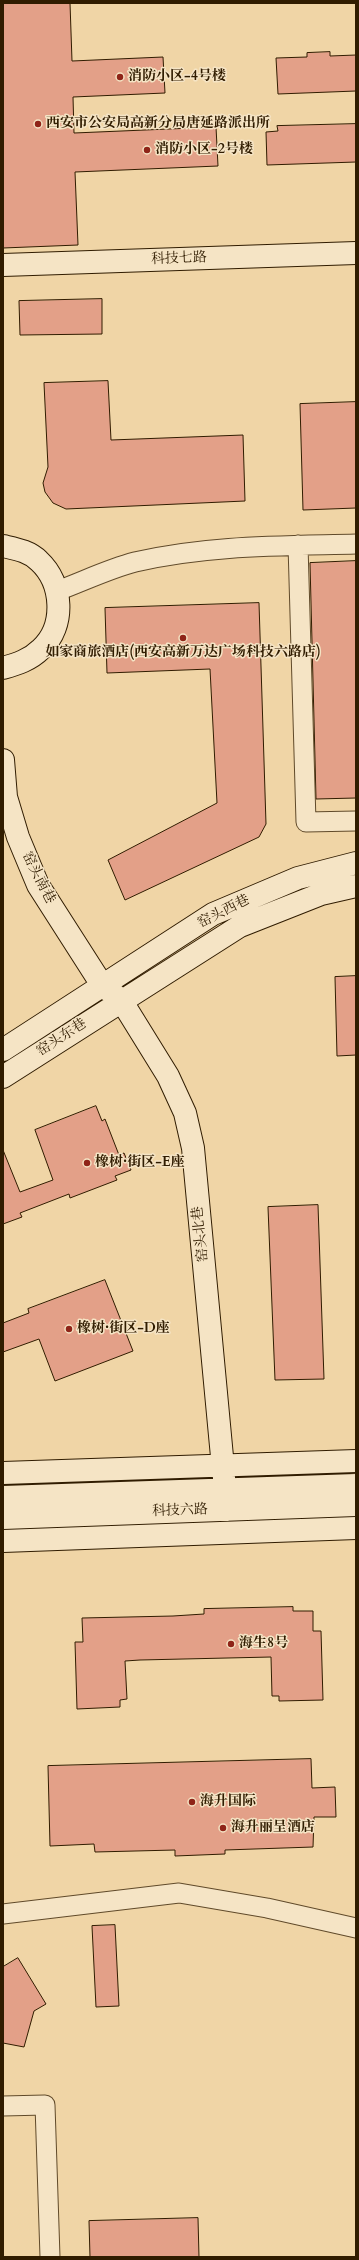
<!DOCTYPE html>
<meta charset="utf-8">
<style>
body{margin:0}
#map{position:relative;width:359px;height:2260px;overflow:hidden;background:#f0d5a6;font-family:Cardo,serif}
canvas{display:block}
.frame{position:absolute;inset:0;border:4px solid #301c00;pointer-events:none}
</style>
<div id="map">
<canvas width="359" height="2260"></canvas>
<div class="frame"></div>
</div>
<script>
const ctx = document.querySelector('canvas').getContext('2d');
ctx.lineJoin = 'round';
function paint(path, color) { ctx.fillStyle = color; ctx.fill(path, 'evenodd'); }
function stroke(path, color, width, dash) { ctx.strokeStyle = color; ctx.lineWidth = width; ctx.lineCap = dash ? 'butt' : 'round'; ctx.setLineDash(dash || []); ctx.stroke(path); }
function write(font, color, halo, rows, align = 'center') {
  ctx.font = font + ' Cardo,"Noto Serif SC",serif'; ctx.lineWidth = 3; ctx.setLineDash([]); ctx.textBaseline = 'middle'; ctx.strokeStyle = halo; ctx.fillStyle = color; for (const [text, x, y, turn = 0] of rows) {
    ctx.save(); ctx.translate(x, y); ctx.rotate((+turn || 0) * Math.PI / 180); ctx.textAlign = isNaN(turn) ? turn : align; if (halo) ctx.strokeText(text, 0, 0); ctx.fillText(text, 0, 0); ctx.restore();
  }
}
const building = new Path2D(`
 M3 3H70L72 61 163 57 165 93 73 97 74 133 216 127 218 166 75 172 78 245 3 248Z
 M330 52V56L356 55V91L278 94 276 58 307 57V53Z
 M356 124V162L267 165 266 132 278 131 277 126Z
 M102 299V334L20 335 19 301Z
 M108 381 111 440 243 435 245 501 66 509 53 503 45 492 43 483 48 467 44 383Z
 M356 402V508L303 510 300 404Z
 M356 561V798L316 799 310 563Z
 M259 603 266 824 259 837 125 900 108 860 217 803 210 669 107 673 105 608Z
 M356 976V1055L337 1056 335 977Z
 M96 1106 102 1121 105 1119 119 1155 124 1153 131 1170 115 1176 117 1180 70 1198 69 1194 20 1213 22 1217 3 1224V1150L20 1192 53 1180 35 1130Z
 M318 1205 324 1379 275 1380 268 1207Z
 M105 1280 133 1351 55 1381 39 1339 3 1352V1323L29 1313 28 1309Z
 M293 1607V1611H313V1631H321L323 1700 279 1701V1696H272L271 1657 140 1660 125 1661 127 1699 120 1700V1707L77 1709 75 1642H83L82 1618 173 1616 204 1614V1609Z
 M311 1759 312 1788 335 1787 336 1817H314L313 1847 225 1850V1854L175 1856V1850L95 1852 94 1844 50 1846 48 1766Z
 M115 1925 119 2006 96 2007 92 1926Z
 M18 1958 46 2004 34 2011 24 2047 3 2043V1967Z
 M198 2218 199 2257H90L89 2221Z`);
const street = new Path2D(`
 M298 545 306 822 356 821
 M57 591C82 582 108 569 135 562 207 545 282 546 356 544
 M3 1914 179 1893 267 1908 356 1928
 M3 2106 45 2105 50 2257`);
const secondary = new Path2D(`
 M3 265 356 253
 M3 546C16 549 29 551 39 561 63 583 66 626 41 649 30 660 17 664 3 668
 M3 760 6 797 18 837 38 885 102 985 121 1000 168 1076 185 1113 193 1148 227 1510
 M3 1050 213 914 298 878 356 863
 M3 1077 240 926 321 894 356 886
 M3 1473 356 1461
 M3 1497 356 1485
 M3 1518 356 1505
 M3 1541 356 1528`);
const markers = [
 [120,77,4,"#8f2418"],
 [38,124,4,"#8f2418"],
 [147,150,4,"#8f2418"],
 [183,638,4,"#8f2418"],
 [87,1163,4,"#8f2418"],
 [69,1329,4,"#8f2418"],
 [231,1644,4,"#8f2418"],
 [192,1802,4,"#8f2418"],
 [223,1828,4,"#8f2418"]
];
const poiNames = [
 ["消防小区-4号楼",128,77],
 ["西安市公安局高新分局唐延路派出所",46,124],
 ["消防小区-2号楼",155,150],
 ["如家商旅酒店(西安高新万达广场科技六路店)",183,653,"center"],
 ["橡树·街区-E座",95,1163],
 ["橡树·街区-D座",77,1329],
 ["海生8号",239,1644],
 ["海升国际",200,1802],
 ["海升丽呈酒店",231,1828]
];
const streetNames = [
 ["科技七路",179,259,-2],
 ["窑头南巷",38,878,63],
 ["窑头西巷",224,912,-27],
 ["窑头东巷",62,1038,-33],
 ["窑头北巷",201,1234,-96],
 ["科技六路",180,1511,-2]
];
paint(building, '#e3a088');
stroke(building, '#301c00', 1);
stroke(street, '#604a2a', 21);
stroke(secondary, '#301c00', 24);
stroke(street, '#f5e4c5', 19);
stroke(secondary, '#f5e4c5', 22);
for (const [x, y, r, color] of markers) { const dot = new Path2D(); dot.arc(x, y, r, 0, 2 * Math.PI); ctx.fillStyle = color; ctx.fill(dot); stroke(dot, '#f5e4c5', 1.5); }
write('bold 14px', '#301c00', '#f5e4c5', poiNames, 'left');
write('14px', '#301c00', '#f5e4c5', streetNames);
</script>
